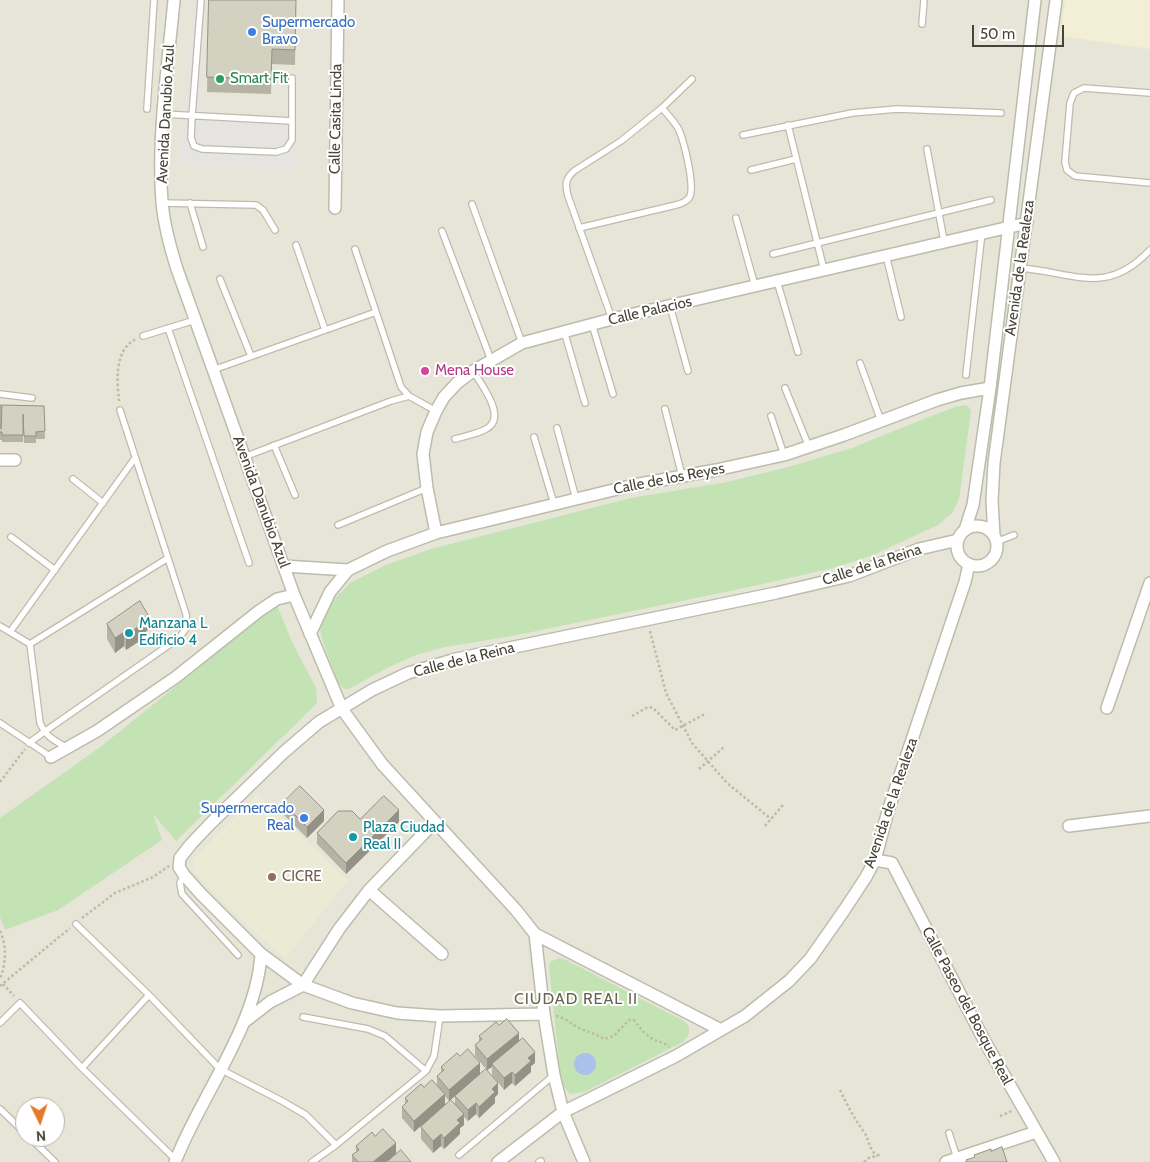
<!DOCTYPE html>
<style>
body{margin:0}
#map{position:relative;width:1150px;height:1162px;overflow:hidden;background:#f3f2e9;font-family:Cabin,sans-serif}
canvas{display:block}
.north{position:absolute;left:15px;top:1097px;width:50px;height:50px;box-sizing:border-box;background:#fff;border:1px solid #b5b4af;border-radius:50%;rotate:176deg;font-size:14px;font-weight:700;line-height:20px;text-align:center;color:#464438}
.north::after{content:'';display:block;margin:auto;width:18px;height:22px;background:#e6782c;clip-path:polygon(50% 0,100% 100%,50% 72%,0 100%)}
.scale{position:absolute;left:972px;top:25px;width:92px;height:22px;box-sizing:border-box;border:2px solid #464438;border-top:0;padding-left:6px;font-size:15px;line-height:18px;white-space:nowrap;color:#464438;-webkit-text-stroke:4px #fff;paint-order:stroke}
</style>
<div id="map">
<canvas width="1150" height="1162"></canvas>
<div class="north">N</div>
<div class="scale">50 m</div>
</div>
<script>
const ctx = document.querySelector('canvas').getContext('2d');
ctx.lineJoin = 'round';
function paint(path, color) { ctx.fillStyle = color; ctx.fill(path, 'evenodd'); }
function stroke(path, color, width, dash) { ctx.strokeStyle = color; ctx.lineWidth = width; ctx.lineCap = dash ? 'butt' : 'round'; ctx.setLineDash(dash || []); ctx.stroke(path); }
function write(font, color, halo, rows, align = 'center') {
  ctx.font = font + ' Cabin,sans-serif'; ctx.lineWidth = 4; ctx.setLineDash([]); ctx.textBaseline = 'middle'; ctx.strokeStyle = halo; ctx.fillStyle = color; for (const [text, x, y, turn = 0] of rows) {
    ctx.save(); ctx.translate(x, y); ctx.rotate((+turn || 0) * Math.PI / 180); ctx.textAlign = isNaN(turn) ? turn : align; if (halo) ctx.strokeText(text, 0, 0); ctx.fillText(text, 0, 0); ctx.restore();
  }
}
const residential = new Path2D(`
 M0 0H1150V1162H0ZM25 1107H55V1137H25Z`);
const commercial = new Path2D(`
 M1065 0H1150V49L1060 36Z`);
const education = new Path2D(`
 M257 794 348 880 285 959 217 897 195 873 193 864 195 857Z`);
const green = new Path2D(`
 M964 405 968 406 971 411 959 499 952 513 938 525 871 556 833 568 749 587 512 636 445 647 416 655 387 668 349 689H344L338 683 323 642 320 630 322 619 329 605 350 583 386 565 431 549 631 498 727 482 788 467 852 448 911 424 955 407Z
 M277 605 292 642 316 688 317 703 176 841 153 814 162 840 58 910 5 930 0 917V818L99 748Z
 M559 958 566 960 682 1020C692 1026 691 1034 683 1042L584 1092 571 1094 567 1091 561 1080 549 968 550 962Z`);
const parking = new Path2D(`
 M194 0H203L202 117 293 119 298 172 179 164Z`);
const water = new Path2D(`
 M574 1064a11 11 0 1 1 22 0a11 11 0 1 1-22 0Z`);
const path = new Path2D(`
 M119 401C117 380 114 350 136 339
 M650 631 666 693 692 743 727 783 771 819
 M632 716 648 707 653 708 675 730 705 714
 M699 769 724 747
 M0 782 25 749
 M765 826 783 805
 M82 918 115 893 153 877 169 866
 M0 931C7 946 6 964 0 979
 M3 984 14 996
 M0 986 70 928
 M556 1016C566 1018 572 1025 581 1029 589 1032 596 1034 604 1039L614 1036 629 1020H634C641 1028 641 1031 651 1038 657 1042 663 1041 669 1047
 M840 1090C847 1105 854 1118 864 1132 870 1141 867 1146 877 1156
 M1000 1116 1012 1111
 M864 1162 869 1158 882 1154`);
const lane = new Path2D(`
 M201 0 192 116 191 138 194 146 202 149 276 152 286 149 292 140V78
 M922 24 924 0
 M1150 93 1084 88 1074 93 1070 103 1065 162 1067 170 1075 176 1150 183
 M147 109 154 0
 M163 114 292 121
 M788 125 824 270
 M743 135 852 113 897 109 1001 113
 M927 149 944 241
 M751 170 796 159
 M162 203 256 205 263 210 275 230
 M190 203 203 247
 M472 204 522 343
 M736 218 755 286
 M579 228 676 205C680 204 686 202 689 198 696 188 684 142 679 130 675 122 668 115 662 108
 M442 231 491 360
 M296 245 325 330
 M355 249 401 387 409 396 436 411
 M773 254 991 200
 M886 255 901 317
 M1020 268C1074 272 1106 297 1150 250
 M220 279 251 356
 M777 281 798 352
 M670 306 688 371
 M612 319 568 196C565 185 565 179 574 171L621 141 662 108 692 79
 M592 324 613 394
 M168 328 249 563
 M564 331 585 403
 M143 336 195 320
 M860 363 881 421
 M213 370 376 312
 M966 375 982 232
 M785 388 809 447
 M0 394 32 398
 M665 409 682 476
 M771 416 784 455
 M557 428 576 499
 M534 437 554 504
 M455 439C465 436 477 434 486 429 508 418 481 384 473 371
 M274 445 295 495
 M244 457 391 401 409 396
 M73 479 103 503
 M338 525 427 488
 M11 537 55 570
 M996 542 1014 535
 M0 626 30 644
 M10 632 135 458
 M30 644 168 558
 M30 644 40 723C46 737 55 741 68 748
 M0 723 51 757
 M29 743 44 732 179 638 187 627 186 614 120 410
 M184 875 180 883 182 894 238 955
 M76 924 149 995 220 1069 282 1101 306 1115 336 1145
 M303 1017 368 1029 385 1036 426 1071
 M0 1023 20 1003 82 1068 177 1161
 M82 1068 149 995
 M0 1109 25 1133
 M949 1133 957 1158
 M29 1137 55 1162
 M459 1155 554 1075
 M312 1162 336 1145 426 1071 434 1056 440 1016
 M539 1162 541 1161`);
const street = new Path2D(`
 M174 0C168 65 157 138 162 202 164 225 170 247 177 269L294 595 342 709 382 764 516 910 535 934 721 1030
 M335 208 338 0
 M0 460H15
 M957 546a20 20 0 1 1 40 0a20 20 0 1 1-40 0Z
 M965 530 973 505 990 388 1035 0
 M436 533 427 488 423 454 427 432 436 411 444 397 457 383 473 371 522 343 612 319 1027 223
 M994 536 992 501 994 463 1056 0
 M284 566 348 570
 M310 634 330 592 348 570 387 551 436 533 634 485 716 470 784 455 844 435 937 400 961 393 990 388
 M1107 708 1150 583
 M51 757 97 731 176 677 259 611 277 599 294 595
 M1069 826 1150 816
 M875 860 892 863 984 1040 1054 1162
 M369 890 442 954
 M535 934 544 1014 554 1075 563 1112 584 1162
 M544 1014 440 1016 397 1013 352 1003 303 985 261 954 201 894 184 875 179 867 180 858 191 844 211 823 283 753 319 722 372 690 408 673 456 659 776 593 849 576 919 549 958 540
 M243 1023 270 1002 303 985 339 929 369 890 428 829 436 823
 M175 1162C200 1097 257 1025 261 954
 M498 1162 563 1112 676 1056 745 1016 789 981 810 959 845 909 866 877 875 860 888 811 965 582 969 564
 M946 1162 1036 1132`);
const wall = new Path2D(`
 M209 0H296L295 65 272 64 271 94 207 92Z
 M0 405 1 429 44 406 45 439H36V443H24L23 422V442H2V440H0Z
 M107 624 148 630 141 635V640L126 650 124 646 115 653 107 639Z
 M283 803 324 821 307 838 283 814Z
 M360 819 399 822 346 874 317 844V833Z
 M499 1025 519 1041 535 1063 531 1066V1072L515 1086 512 1083 504 1090 492 1075V1067L487 1070 475 1056V1045L479 1042V1036Z
 M460 1056 480 1074 498 1094 495 1097V1103L479 1118 476 1114 468 1121 464 1117V1125L460 1128V1134L444 1149 441 1146 433 1153 421 1139V1127L455 1104V1096L457 1095 449 1101 445 1096V1105L414 1132 402 1118V1107L405 1104V1098L424 1087 437 1085V1076L441 1073V1067Z
 M356 1146 386 1162H352V1155L356 1152Z`);
const shadedWall = new Path2D(`
 M148 615V630L141 635V640L126 650V635L139 621Z
 M124 632V646L115 653V638Z
 M324 810V821L307 838V827Z
 M399 810V822L346 874V863Z
 M519 1033V1044L492 1064V1067L487 1070V1059Z
 M535 1052V1063L531 1066V1072L515 1086V1075L528 1058Z
 M480 1063V1075L449 1101V1090Z
 M512 1072V1083L504 1090V1078Z
 M498 1083V1094L495 1097V1103L479 1118V1107L492 1089Z
 M445 1094V1105L414 1132V1121Z
 M476 1103V1114L468 1121V1110Z
 M464 1114V1125L460 1128V1134L444 1149V1138L457 1120Z
 M441 1134V1146L433 1153V1141Z
 M396 1143V1154L386 1162H373Z`);
const building = new Path2D(`
 M209 0H296L295 50 272 49 271 79 207 77Z
 M0 405H1V429L2 405 44 406 45 431 36 432V436H24L23 414V435H2V432H0Z
 M140 601 148 615 139 621 141 625 126 635 124 632 115 638 107 624Z
 M300 786 324 810 307 827 283 803Z
 M384 796 399 810 346 863 317 833 338 811H352L360 819Z
 M507 1019 519 1033 487 1059 475 1045 482 1039 479 1036 496 1022 499 1025Z
 M523 1038 535 1052 528 1058 531 1061 515 1075 512 1072 504 1078 492 1064Z
 M468 1049 480 1063 449 1090 437 1076 444 1070 441 1067 457 1053 460 1056Z
 M486 1069 498 1083 492 1089 495 1092 479 1107 476 1103 468 1110 455 1096Z
 M432 1080 445 1094 414 1121 402 1107 408 1101 405 1098 421 1084 424 1087Z
 M451 1100 464 1114 457 1120 460 1123 444 1138 441 1134 433 1141 421 1127Z
 M383 1129 396 1143 373 1162H358L352 1155 359 1150 356 1146 372 1132 375 1136Z
 M1002 1147 1007 1162H967L966 1160 975 1157 974 1155 991 1149V1151Z
 M401 1150 411 1162H387Z`);
const markers = [
 [252,32,5,"#3f7fe0"],
 [220,79,5,"#2e9e5b"],
 [425,371,5,"#d1479c"],
 [129,633,5,"#0f9aa8"],
 [304,818,5,"#3f7fe0"],
 [353,837,5,"#0f9aa8"],
 [272,877,5,"#8d6e63"]
];
const shopNames = [
 ["Supermercado",262,23],
 ["Bravo",262,40],
 ["Supermercado",294,809,"right"],
 ["Real",294,826,"right"]
];
const leisureNames = [
 ["Smart Fit",230,79]
];
const streetNames = [
 ["Avenida Danubio Azul",166,114,-87],
 ["Calle Casita Linda",336,119,-89],
 ["Avenida de la Realeza",1020,268,-82],
 ["Calle Palacios",650,311,-13],
 ["Calle de los Reyes",669,479,-11],
 ["Avenida Danubio Azul",261,502,70],
 ["Calle de la Reina",872,565,-18],
 ["Calle de la Reina",464,660,-14],
 ["Avenida de la Realeza",891,803,-71],
 ["Calle Paseo del Bosque Real",967,1006,62]
];
const hotelNames = [
 ["Mena House",435,371]
];
const cultureNames = [
 ["Manzana L",139,624],
 ["Edificio 4",139,641],
 ["Plaza Ciudad",363,828],
 ["Real II",363,845]
];
const educationNames = [
 ["CICRE",282,877]
];
const neighbourhoodNames = [
 ["CIUDAD REAL II",576,999]
];
paint(residential, '#e6e5d7');
paint(commercial, '#f3eed6');
paint(education, '#ebead4');
paint(green, '#c3e3b5');
paint(parking, '#e5e4e0');
paint(water, '#abc0ea');
stroke(lane, '#bdbcac', 8);
stroke(street, '#bdbcac', 14);
stroke(path, '#bebb9f', 2.5, [2.5, 2.5]);
stroke(lane, '#fff', 5.5);
stroke(street, '#fff', 11);
paint(wall, '#b5b4a4');
paint(shadedWall, '#949286');
paint(building, '#d3d1bf');
stroke(building, '#949286', 1);
for (const [x, y, r, color] of markers) { const dot = new Path2D(); dot.arc(x, y, r, 0, 2 * Math.PI); ctx.fillStyle = color; ctx.fill(dot); stroke(dot, '#fff', 2); }
write('15px', '#366cbe', '#fff', shopNames, 'left');
write('15px', '#27864d', '#fff', leisureNames, 'left');
write('15px', '#464438', '#fff', streetNames);
write('15px', '#b23c85', '#fff', hotelNames, 'left');
write('15px', '#0d838f', '#fff', cultureNames, 'left');
write('15px', '#785e54', '#fff', educationNames, 'left');
ctx.letterSpacing = '1px';
write('16px', '#686450', '#fff', neighbourhoodNames);
ctx.letterSpacing = '0px';
</script>
